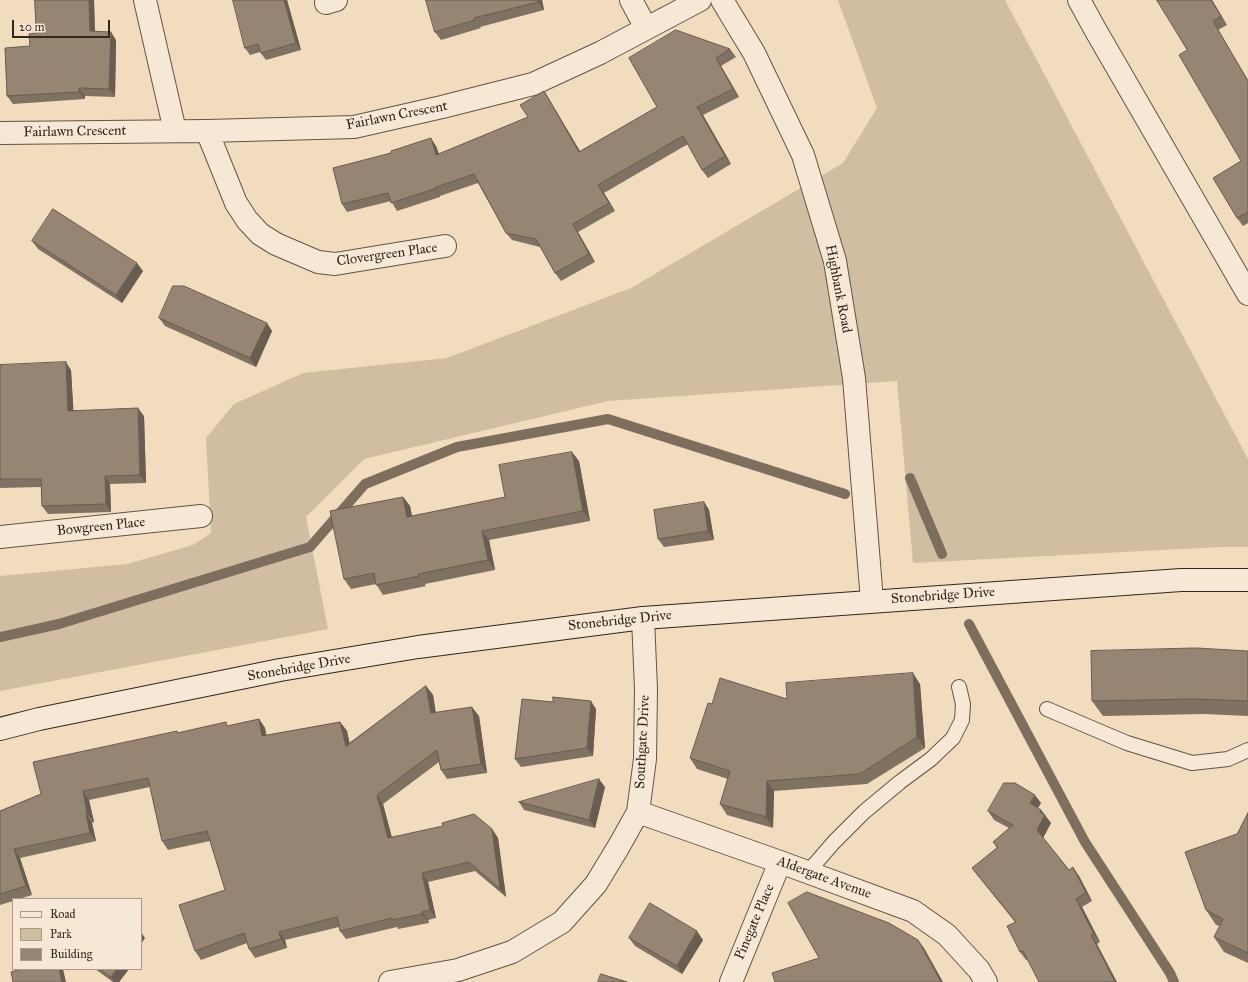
<!DOCTYPE html>
<style>
body{margin:0}
#map{position:relative;width:1248px;height:982px;overflow:hidden;background:#f1dcbd;font-family:"IM FELL Great Primer",serif}
canvas{display:block}
.legend{position:absolute;left:12px;top:898px;width:130px;height:72px;box-sizing:border-box;background:#f6e8d4;border:1px solid #a89a8c;margin:0;padding:5px 7px;list-style:none;font-size:12px;color:#322620}
.legend li{display:flex;align-items:center;gap:8px;height:20px}
.legend b{width:20px;border:1px solid #a89a8c}
.scale{position:absolute;left:12px;top:20px;width:98px;height:18px;box-sizing:border-box;border:2px solid #322620;border-top:0;padding-left:5px;font-size:12px;line-height:14px;white-space:nowrap;color:#322620;-webkit-text-stroke:3px #f6e8d4;paint-order:stroke}
</style>
<div id="map">
<canvas width="1248" height="982"></canvas>
<ul class="legend">
<li><b style="height:5px;background:#f6e8d4"></b>Road</li>
<li><b style="height:11px;background:#d1bda2"></b>Park</li>
<li><b style="height:11px;background:#958572"></b>Building</li>
</ul>
<div class="scale">20 m</div>
</div>
<script>
const ctx = document.querySelector('canvas').getContext('2d');
ctx.lineJoin = 'round';
function paint(path, color) { ctx.fillStyle = color; ctx.fill(path, 'evenodd'); }
function stroke(path, color, width, dash) { ctx.strokeStyle = color; ctx.lineWidth = width; ctx.lineCap = dash ? 'butt' : 'round'; ctx.setLineDash(dash || []); ctx.stroke(path); }
function write(font, color, halo, rows, align = 'center') {
  ctx.font = font + ' "IM FELL Great Primer",serif'; ctx.lineWidth = 3.5; ctx.setLineDash([]); ctx.textBaseline = 'middle'; ctx.strokeStyle = halo; ctx.fillStyle = color; for (const [text, x, y, turn = 0] of rows) {
    ctx.save(); ctx.translate(x, y); ctx.rotate((+turn || 0) * Math.PI / 180); ctx.textAlign = isNaN(turn) ? turn : align; if (halo) ctx.strokeText(text, 0, 0); ctx.fillText(text, 0, 0); ctx.restore();
  }
}
const green = new Path2D(`
 M838 0H1005L1248 459V547H1220L913 563 897 381 608 401 364 459 306 517 328 629 0 691V576L127 564 193 545 211 533 206 438 234 404 303 373 447 358 631 288 843 163 877 108Z`);
const stream = new Path2D(`
 M910 478 942 554
 M969 624 1085 842 1170 973 1174 982
 M0 637 59 624 310 547 365 484 457 447 608 419 845 494`);
const lane = new Path2D(`
 M1047 709 1127 743 1192 763 1228 759 1248 750
 M808 872 834 842 864 812 900 782 931 759 953 738 962 720 963 704 959 687`);
const street = new Path2D(`
 M145 0 175 131
 M631 0 646 28
 M722 0 754 53 803 155 835 261 854 378 872 601
 M1079 0 1096 31 1248 294
 M326 3 336 0
 M207 131 236 203 247 220 260 234 276 244 318 262 335 264 445 246
 M0 133 207 131 354 127 442 107 533 84 600 53 700 0
 M0 537 201 516
 M638 812 780 862 913 911 947 935 979 970 986 982
 M390 982 458 970 512 952 562 922 596 884 619 846 638 812 645 759 646 689 643 618
 M731 982 780 862`);
const secondary = new Path2D(`
 M0 729 39 719 280 670 418 647 643 618 1181 580H1248`);
const wall = new Path2D(`
 M35 0H94L95 32 116 40 115 97 85 96V99L13 104 7 96 36 33Z
 M287 0 301 50 266 60 260 52 250 55 245 48Z
 M426 0H542L544 10 480 27 481 28 441 40 435 32Z
 M1157 0H1212L1227 25 1218 30 1248 80V223L1243 226 1237 218 1241 161 1187 50Z
 M730 49 736 57 721 66 739 97 703 115 731 164 708 178 702 170 688 144 604 193 615 211 578 232 595 262 561 281 555 273 540 247 512 240 506 233 478 183 440 196V197L397 211 391 201 347 212 342 204 436 146 439 154 528 117 544 91 549 99 580 151 657 107 629 58Z
 M32 241 143 271 122 303 38 249Z
 M159 318 272 331 256 367 165 326Z
 M0 365 71 370 73 410 144 416 146 483 110 484 111 512 48 514 42 506 41 487 0 488Z
 M579 461 590 521 489 540 495 570 425 584 426 586 383 595 376 584 351 589 344 579 403 497 410 506 412 516 505 497Z
 M704 502 709 510 714 540 664 547 658 539Z
 M1248 651V716L1204 714 1103 716 1092 701Z
 M920 684 925 748 867 784 774 791 773 828 727 815 720 804 728 779 697 769 690 758 712 704 787 699Z
 M426 686 433 695 436 713 479 716 487 773 447 779 441 770 439 762 383 804 392 837 492 829 498 838 506 897 475 871 428 882 436 918 428 920 429 923 398 929 397 927 346 939 340 931 339 927 285 940 287 948 255 958 249 949 247 943 201 960 195 951 225 890 210 841 168 850 162 841 150 787 89 800 94 822 92 823 96 841 20 858 32 895 19 899H13V901L0 905V811L41 794 178 733 229 726 259 719 265 728 266 735 340 722 347 731 349 743Z
 M596 709 593 756 521 767 515 759Z
 M605 787 595 828 524 810 519 802Z
 M1041 803 1038 808 1041 810 1051 823 1043 838 1069 870 1079 876 1092 901 1082 907 1100 942 1097 944 1026 960 1020 952 1015 922 978 876 972 868 997 848 993 842 1009 828 994 820 988 811Z
 M1248 813V963L1224 952 1214 937 1220 926 1216 925 1206 910 1237 834Z
 M629 938 703 940 682 974 635 946Z
 M95 969H129L119 982H113Z`);
const shadedWall = new Path2D(`
 M89 0H94L95 39 90 31Z
 M284 0H287L301 50 296 43Z
 M538 0H542L544 10 538 2Z
 M1211 0H1212L1227 25 1221 16Z
 M111 32 116 40 115 97 109 89Z
 M716 58 721 66 739 97 733 89Z
 M79 88 85 96V99L79 92Z
 M544 91 549 99 585 160 579 152Z
 M697 107 703 115 731 164 725 156Z
 M431 138 436 146 442 163 436 155Z
 M598 185 604 193 615 211 609 203Z
 M434 188 440 196V197L434 189Z
 M573 224 578 232 595 262 589 254Z
 M137 263 143 271 122 303 116 295Z
 M267 323 272 331 256 367 250 358Z
 M66 362 71 370 74 419 68 411Z
 M138 408 144 416 146 483 140 475Z
 M572 452 579 461 590 521 583 511Z
 M105 476 110 484 111 512 106 504Z
 M403 497 410 506 414 527 407 517Z
 M704 502 709 510 714 540 708 531Z
 M482 531 489 540 495 570 488 560Z
 M913 673 920 684 925 748 917 737Z
 M426 686 433 695 437 722 431 713Z
 M591 701 596 709 593 756 587 748Z
 M472 707 479 716 487 773 481 764Z
 M259 719 265 728 268 745 262 736Z
 M340 722 347 731 352 754 346 746Z
 M599 779 605 787 595 828 589 820Z
 M767 781 774 791 773 828 766 817Z
 M83 791 89 800 94 822 87 813Z
 M377 795 383 804 394 847 388 838Z
 M1035 795 1041 803 1036 811 1030 803Z
 M1041 810 1051 823 1043 838 1037 830 1040 812Z
 M86 814 92 823 96 841 90 833Z
 M492 829 498 838 506 897 500 889Z
 M14 849 20 858 32 895 26 886Z
 M1073 867 1079 876 1092 901 1086 893Z
 M422 873 428 882 436 918 430 910Z
 M1076 899 1082 907 1100 942 1094 934Z
 M422 912 428 920 429 923 422 914Z
 M697 931 703 940 682 974 677 966Z
 M141 932 145 938 141 944Z
 M279 932 285 940 287 948 281 939Z
 M1091 935 1097 944 1117 982H1115Z
 M918 940 924 948 943 982H941Z
 M59 969H63L66 982H62Z
 M117 969H129L119 982H115L111 977Z`);
const building = new Path2D(`
 M35 0H89L90 31 111 32 109 89 79 88V92L7 96 5 48 30 46 29 34 36 33Z
 M233 0H284L296 43 261 53 258 44 245 48Z
 M426 0H538V2L474 18 475 20 435 32Z
 M1157 0H1211L1221 16 1213 21 1248 81V212L1237 218 1213 178 1241 161 1179 55 1187 50Z
 M676 30 730 49 716 58 733 89 697 107 725 156 702 170 683 136 598 185 609 203 573 224 589 254 555 273 536 239 506 233 474 174 434 188V189L391 203 388 193 342 204 333 168 391 153V151L431 138 436 155 528 117 520 105 544 91 579 152 657 107 629 58Z
 M53 209 137 263 116 295 32 241Z
 M173 286H184L267 323 250 358 159 318Z
 M66 362 68 411 138 408 140 475 105 476 106 504 42 506 41 479H0V365Z
 M572 452 583 511 482 531 488 560 418 574 419 576 376 585 374 573 344 579 330 511 403 497 407 517 505 497 499 465Z
 M704 502 708 531 658 539 654 510Z
 M1196 648 1248 651V701L1194 699 1092 701 1091 651Z
 M913 673 917 737 860 774 767 781 766 817 720 804 730 771 690 758 708 703 712 704 720 678 787 699 786 683Z
 M426 686 431 713 472 707 481 764 441 770 437 750 377 795 388 838 443 826 442 823 474 814 492 829 500 889 469 862 422 873 430 910 422 912V914L392 920V918L340 931 337 917 279 932 281 939 249 949 244 933 195 951 179 905 225 890 207 831 162 841 148 778 83 791 87 813 86 814 90 833 14 849 26 886 0 894V811L41 794 33 762 177 731V733L226 722 227 726 259 719 262 736 340 722 346 746Z
 M553 697 591 701 587 748 515 759 522 699 553 702Z
 M599 779 589 820 519 802Z
 M1004 783H1015L1035 795 1030 803 1041 810 1040 812 1045 815 1037 830 1069 870 1073 867 1086 893 1076 899 1094 934 1091 935 1115 982H1039L1023 951 1020 952 1007 926 1016 922 972 868 998 847 993 842 1013 825 988 811Z
 M1248 813V953L1214 937 1223 919 1206 910 1185 852 1237 834Z
 M807 892 889 923 918 940 941 982H775L772 973 819 958 788 903Z
 M650 903 697 931 677 966 629 938Z
 M18 969H59L62 982H13L11 972 18 970Z
 M100 969H117L111 977Z
 M601 974 627 982H598Z`);
const streetNames = [
 ["Fairlawn Crescent",397,116,-11],
 ["Fairlawn Crescent",75,132,-1],
 ["Clovergreen Place",387,255,-8],
 ["Highbank Road",838,289,79],
 ["Bowgreen Place",101,527,-6],
 ["Stonebridge Drive",943,596,-4],
 ["Stonebridge Drive",620,621,-6],
 ["Stonebridge Drive",299,668,-10],
 ["Southgate Drive",643,742,-87],
 ["Aldergate Avenue",824,878,20],
 ["Pinegate Place",755,922,-67]
];
paint(green, '#d1bda2');
stroke(stream, '#7e6e5e', 10);
stroke(lane, '#625447', 16);
stroke(street, '#625447', 24);
stroke(secondary, '#322620', 24);
stroke(lane, '#f6e8d4', 14);
stroke(street, '#f6e8d4', 22);
stroke(secondary, '#f6e8d4', 22);
paint(wall, '#807262');
paint(shadedWall, '#685d50');
paint(building, '#958572');
stroke(building, '#685d50', 1);
write('14px', '#322620', '#f6e8d4', streetNames);
</script>
